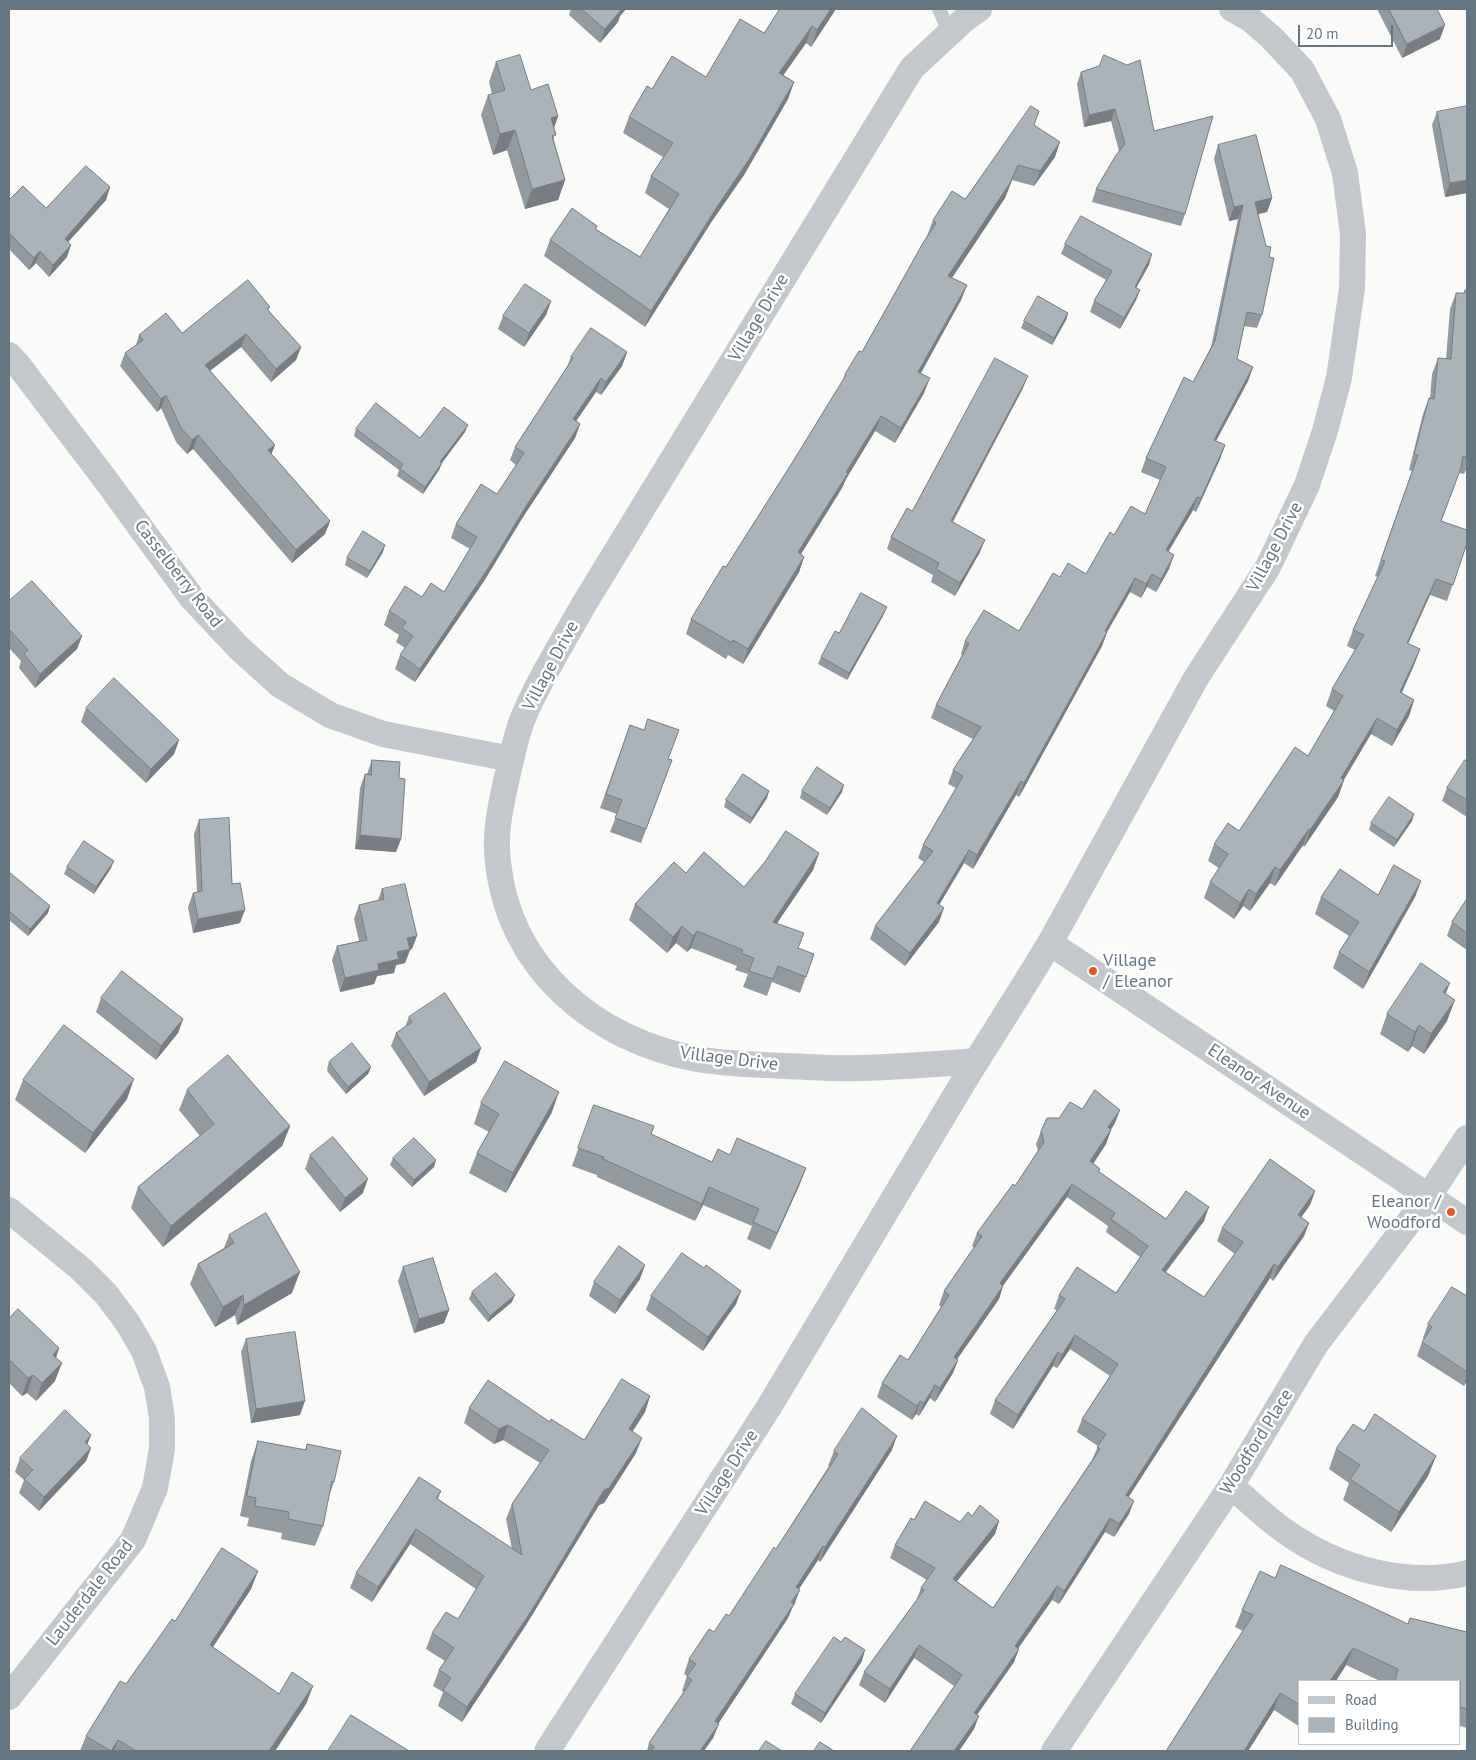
<!DOCTYPE html>
<style>
body{margin:0}
#map{position:relative;width:1476px;height:1760px;overflow:hidden;background:#fafaf8;font-family:"PT Sans",sans-serif}
canvas{display:block}
.frame{position:absolute;inset:0;border:10px solid #657683;pointer-events:none}
.legend{position:absolute;left:1298px;top:1680px;width:162px;height:65px;box-sizing:border-box;background:#fff;border:1px solid #c1c8cd;margin:0;padding:6px 9px;list-style:none;font-size:15px;color:#657683}
.legend li{display:flex;align-items:center;gap:10px;height:25px}
.legend b{width:25px;border:1px solid #c1c8cd}
.scale{position:absolute;left:1298px;top:25px;width:95px;height:22px;box-sizing:border-box;border:2px solid #657683;border-top:0;padding-left:6px;font-size:15px;line-height:18px;white-space:nowrap;color:#657683;-webkit-text-stroke:4px #fff;paint-order:stroke}
</style>
<div id="map">
<canvas width="1476" height="1760"></canvas>
<div class="frame"></div>
<ul class="legend">
<li><b style="height:6px;background:#c3c8cc"></b>Road</li>
<li><b style="height:14px;background:#aab3b9"></b>Building</li>
</ul>
<div class="scale">20 m</div>
</div>
<script>
const ctx = document.querySelector('canvas').getContext('2d');
ctx.lineJoin = 'round';
function stroke(path, color, width, dash) { ctx.strokeStyle = color; ctx.lineWidth = width; ctx.lineCap = dash ? 'butt' : 'round'; ctx.setLineDash(dash || []); ctx.stroke(path); }
function paint(path, color) { ctx.fillStyle = color; ctx.fill(path, 'evenodd'); }
function write(font, color, halo, rows, align = 'center') {
  ctx.font = font + ' "PT Sans",sans-serif'; ctx.lineWidth = 5; ctx.setLineDash([]); ctx.textBaseline = 'middle'; ctx.strokeStyle = halo; ctx.fillStyle = color; for (const [text, x, y, turn = 0] of rows) {
    ctx.save(); ctx.translate(x, y); ctx.rotate((+turn || 0) * Math.PI / 180); ctx.textAlign = isNaN(turn) ? turn : align; if (halo) ctx.strokeText(text, 0, 0); ctx.fillText(text, 0, 0); ctx.restore();
  }
}
const service = new Path2D(`
 M939 9 950 34`);
const minor = new Path2D(`
 M9 355 19 366 105 479 192 598 239 648 280 685 330 715 383 734 511 759
 M1050 943 1467 1222
 M977 1061C938 1064 899 1067 860 1068 836 1069 812 1067 787 1066 757 1065 726 1064 697 1059 595 1040 509 969 498 862 494 833 501 805 507 777 512 758 515 737 523 718 539 679 563 642 584 604L912 68 965 19 979 9
 M9 1210 81 1269 106 1294 127 1322 144 1351 157 1387 162 1418V1449L155 1488 133 1540 9 1697
 M1231 1486C1249 1501 1267 1519 1286 1532 1337 1568 1406 1588 1467 1573
 M547 1751 769 1407 967 1076 1018 995 1050 943 1196 678 1268 567 1307 485 1325 431 1339 378 1352 288 1353 234 1345 173 1328 119 1302 70 1271 37 1250 19 1232 9
 M1054 1751 1231 1486 1316 1344 1428 1197 1467 1138`);
const wall = new Path2D(`
 M571 9H626L620 16 618 22 600 43 569 15Z
 M780 9H836L811 47 806 43 783 75 794 82 788 99 744 175 712 221 645 327 544 256 550 240 597 226 596 229 640 257 669 209 645 193 651 176 663 157 623 133 629 117 652 89 706 77 764 33Z
 M1377 9H1437L1440 39 1402 58Z
 M496 62 531 90 558 116 554 128V141L565 180 558 200 525 209 507 150 493 155 481 115 488 95 492 94 489 82Z
 M1081 72 1154 131 1185 214 1181 226 1092 202 1096 189 1119 151 1111 121 1084 127 1077 84Z
 M1437 112 1467 193 1445 197 1432 125Z
 M1034 125 1055 157 1034 186 1012 180 1005 198 952 278 967 285 961 300 921 373 924 393 895 443 875 431 846 479 842 488 801 554 804 557 799 572 743 664 728 655 726 659 686 634 691 619 726 567 792 463 843 380 845 374 862 352 927 236 933 220 965 199Z
 M1218 145 1272 198 1267 212 1258 214 1269 257 1262 315 1257 328 1244 326 1237 359 1253 367 1248 381 1216 441 1225 445 1220 459 1196 512 1193 510 1168 552 1169 569 1156 592 1147 587 1141 598 1130 592 1107 632 1102 646 1019 797 1016 795 973 869 964 863 939 905V922L905 966 870 939 875 926 924 862 918 858 923 845 956 788 948 784 953 770 973 739 931 718 936 705 962 655 961 654 965 641 1019 631 1060 577 1086 574 1114 535 1145 514 1160 480 1141 472 1146 458 1193 382 1211 347 1238 219 1229 221 1214 159Z
 M110 187 106 200 68 242 67 257 49 277 36 263 29 270 9 249V200L46 208Z
 M1065 244 1149 265 1136 288 1140 290 1136 300 1120 329 1090 312 1094 301 1106 280 1061 254Z
 M1465 290H1467V470H1466L1464 474 1459 473 1441 521 1467 543 1447 601 1430 595 1408 644 1420 649 1414 665 1402 693 1414 700 1409 716 1392 746 1371 734 1344 780 1338 797 1304 847 1303 845 1275 886 1270 883 1250 911 1243 906 1234 919 1204 898 1210 882 1219 868 1208 861 1214 844 1239 831 1308 756 1334 711 1326 706 1332 689 1355 650 1347 646 1353 630 1378 577 1375 576 1412 471 1409 470 1423 414 1429 398H1430L1432 374 1438 358 1446 359 1450 309 1456 293H1464Z
 M551 301 546 315 524 347 498 329 503 316Z
 M270 307 268 310 301 347 296 360 271 382 241 347 210 371 275 445 271 454 330 521 325 534 292 563 193 449 187 454 176 442 161 408 157 412 120 366 125 353 136 345 139 335 182 333Z
 M1068 313 1066 320 1052 345 1021 328 1024 321Z
 M627 352 622 366 601 395 596 392 576 421 580 424 575 438 523 517 484 581 415 682 395 669 400 655 405 648 396 642 399 635 384 625 389 611 422 597 444 592 470 549 451 538 456 524 497 494 516 465 510 460 515 447 567 367 571 357Z
 M1023 388 953 522 980 552 955 596 931 582 933 575 887 549 891 537 912 511Z
 M356 429 420 438 465 432 442 463 439 470 423 494 397 476 399 470 354 436Z
 M383 552 367 578 345 565 347 558Z
 M9 601 82 636 77 649 35 688 19 668 21 661 9 648Z
 M884 614 847 680 818 664 821 657 839 633Z
 M86 708 179 740 174 754 146 783 81 722Z
 M630 725 668 759 672 760 641 843 610 832 617 814 600 808Z
 M372 760 401 839 396 852 355 849 360 788 365 774H367Z
 M1467 761V817L1442 801 1447 788Z
 M802 791 842 792 827 815 800 798Z
 M767 798 750 824 724 807 726 800Z
 M199 820 232 884 240 923 193 933 188 907 193 893 197 892 194 834Z
 M1412 821 1394 847 1369 830 1371 823Z
 M819 853 813 870 777 923 798 948 814 954 800 993 772 982 767 996 743 987 748 974 735 970 737 966 691 948 687 952 676 943 667 953 629 920 635 904 686 873 744 887Z
 M67 867 111 868 94 894 64 874Z
 M9 872 50 906 48 913 28 936 9 920Z
 M1421 881 1415 897 1363 989 1333 968 1339 952 1349 936 1315 914 1321 897 1378 895Z
 M382 889 412 949 410 950 405 963 396 965 394 973 377 976 374 984 340 992 332 960 337 946 359 941 354 919 359 905 378 900Z
 M1467 899V950L1447 936 1452 922Z
 M1446 994 1447 1021 1424 1054 1412 1046 1408 1052 1380 1034 1387 1014Z
 M101 998 183 1019 178 1033 156 1060 96 1012Z
 M409 1017 481 1048 476 1062 424 1096 391 1046 396 1033 405 1027Z
 M329 1062 371 1067 368 1074 346 1094 327 1071 328 1070 327 1069Z
 M23 1080 127 1099 85 1153 15 1100Z
 M187 1090 290 1126 282 1146 163 1247 131 1208 138 1187 200 1136 179 1110Z
 M481 1103 552 1112 506 1193 469 1173 477 1153 489 1132 474 1124Z
 M594 1105 651 1134 712 1162 730 1155 806 1168 799 1186 770 1250 747 1239 752 1226 703 1205 695 1221 597 1177V1175L572 1166Z
 M1082 1109 1115 1123 1111 1130 1106 1144 1093 1163 1100 1169 1099 1172 1166 1219 1204 1221 1166 1272 1204 1297 1235 1254 1217 1241 1222 1228 1315 1191 1310 1205 1301 1217 1309 1223 1304 1236 1273 1281 1270 1278 1128 1497 1129 1514 1114 1537 1105 1532 1059 1604 1052 1600 1018 1648 1014 1662 977 1715 974 1729 959 1751H910L954 1686 914 1658 885 1703 859 1685 864 1672 916 1601 921 1588 927 1580 890 1558 895 1545 914 1520 960 1522 972 1516 999 1521 995 1534 957 1581 993 1608 1092 1460 1098 1446 1077 1432 1082 1419 1110 1376 1070 1349 1057 1368 1053 1366 1013 1429 990 1414 995 1400 1057 1310 1054 1309 1059 1295 1116 1293 1140 1257 1106 1232 1108 1226 1067 1197 1003 1285 999 1299 957 1359 958 1360 953 1373 935 1402 930 1398 919 1416 916 1414 912 1420 877 1397 882 1383 908 1360 941 1307 939 1305 944 1291 974 1248 972 1246 977 1233 1015 1186 1038 1151 1036 1144 1041 1131 1059 1118Z
 M310 1155 363 1193 340 1212 305 1169Z
 M393 1158 434 1167 412 1187 390 1165Z
 M229 1235 292 1293 237 1325 235 1315 215 1327 190 1284 198 1264 224 1248Z
 M403 1267 449 1310 444 1323 414 1333 398 1281Z
 M704 1268 741 1291 736 1304 703 1351 646 1310 651 1296Z
 M640 1279 615 1314 589 1296 594 1282Z
 M472 1292 512 1302 488 1322 469 1299Z
 M1467 1296V1380L1464 1386 1417 1356 1422 1342 1424 1339 1423 1338 1428 1324Z
 M9 1316 59 1348 56 1358 55 1381 36 1401 27 1393 22 1396 9 1383Z
 M246 1339 300 1415 251 1423 241 1352Z
 M650 1396 645 1412 632 1431 636 1453 604 1503 599 1505 526 1625 462 1722 438 1706 443 1692 433 1686 439 1670 445 1661 426 1649 432 1633 458 1619 476 1589 410 1544 372 1602 350 1588 356 1573 441 1491 438 1499 512 1549 506 1519 512 1504 540 1463 503 1440 494 1444 464 1423 469 1408 550 1422 584 1440Z
 M1364 1431 1436 1456 1428 1476 1391 1532 1343 1500 1349 1483 1329 1469 1336 1449Z
 M258 1441 305 1450 307 1444 334 1482 328 1499 323 1526 315 1546 281 1539 282 1533 247 1526 249 1518 240 1516 251 1461Z
 M88 1445 91 1448 86 1461 39 1511 19 1493 24 1480 15 1472 20 1458Z
 M892 1450 820 1562 818 1560 799 1589 795 1604 792 1608 788 1618 718 1724 713 1738 704 1751H647L649 1743 684 1692 682 1691 687 1676 684 1674 689 1659 729 1616 776 1549 829 1466H828L834 1451Z
 M258 1571 251 1589 213 1647 279 1694 313 1686 306 1704 275 1751H80L86 1736 175 1621Z
 M1275 1578 1408 1624 1410 1618 1467 1632V1728L1460 1726V1681H1380L1346 1665 1336 1681H1300V1727L1274 1710 1248 1751H1166L1243 1631 1235 1627 1242 1610Z
 M862 1661 821 1723 791 1704 795 1694Z`);
const shadedWall = new Path2D(`
 M620 9H626L620 16 618 22 600 43 605 29Z
 M831 9H836L811 47 817 30Z
 M1445 25 1440 39 1402 58 1407 44Z
 M812 26 806 43 773 90 779 73Z
 M794 82 788 99 744 175 712 221 645 327 651 311Z
 M1115 109 1111 121 1084 127 1089 115Z
 M558 116 551 137V118Z
 M515 130 507 150 493 155 500 134Z
 M1060 142 1055 157 1034 186 1040 171Z
 M1018 165 1005 198 943 291 948 276Z
 M565 180 558 200 525 209 532 189Z
 M1467 180V193L1445 197 1450 183Z
 M110 187 106 200 60 251 65 239Z
 M1272 198 1267 212 1250 216 1255 202Z
 M1243 205 1238 219 1229 221 1234 207Z
 M71 245 67 257 49 277 53 265Z
 M40 251 36 263 29 270 34 258Z
 M1152 254 1149 265 1131 297 1135 287Z
 M967 285 961 300 913 387 918 372Z
 M1140 290 1136 300 1120 329 1124 318Z
 M551 301 546 315 524 347 529 333Z
 M1068 313 1066 320 1052 345 1054 338Z
 M246 334 241 347 200 378 205 365Z
 M301 347 296 360 271 382 276 369Z
 M627 352 622 366 601 395 606 382Z
 M1253 367 1248 381 1209 454 1214 440Z
 M1028 376 1023 388 946 533 951 521Z
 M601 378 596 392 568 433 573 419Z
 M930 378 924 393 895 443 901 428Z
 M166 395 161 408 157 412 161 399Z
 M881 416 875 431 846 479 842 488 793 567 798 552Z
 M580 424 575 438 523 517 484 581 415 682 420 669Z
 M468 425 465 432 437 469 440 462Z
 M198 435 193 449 187 454 192 440Z
 M275 445 270 458 268 450Z
 M1225 445 1220 459 1196 512 1201 498Z
 M442 463 439 470 423 494 425 487Z
 M1197 497 1193 510 1161 564 1166 550Z
 M330 521 325 534 292 563 296 550Z
 M985 540 980 552 955 596 960 583Z
 M385 545 383 552 367 578 370 571Z
 M1174 555 1169 569 1156 592 1161 579Z
 M804 557 799 572 743 664 748 649Z
 M1152 574 1147 587 1141 598 1146 584Z
 M1135 578 1130 592 1100 644 1105 631Z
 M1436 579 1430 595 1401 659 1407 643Z
 M887 607 884 614 847 680 849 673Z
 M1107 632 1102 646 1019 797 1024 783Z
 M82 636 77 649 35 688 40 674Z
 M1420 649 1414 665 1394 708 1400 692Z
 M1414 700 1409 716 1392 746 1397 730Z
 M1377 718 1371 734 1336 792 1344 780 1338 797 1304 847 1310 830Z
 M179 740 174 754 146 783 151 769Z
 M1021 781 1016 795 973 869 977 855Z
 M844 785 842 792 827 815 830 808Z
 M769 791 767 798 750 824 752 818Z
 M1414 814 1412 821 1394 847 1397 840Z
 M1309 829 1303 845 1275 886 1280 870Z
 M360 835 401 839 396 852 355 849Z
 M969 850 964 863 932 917 937 903Z
 M819 853 813 870 767 938 773 922Z
 M114 861 111 868 94 894 96 887Z
 M1275 867 1270 883 1250 911 1256 894Z
 M1421 881 1415 897 1363 989 1369 972Z
 M1249 889 1243 906 1234 919 1240 903Z
 M50 906 48 913 28 936 30 929Z
 M944 908 939 922 905 966 910 953Z
 M245 910 240 923 193 933 198 919Z
 M682 926 676 943 667 953 673 937Z
 M697 931 691 948 687 952 693 936Z
 M417 936 412 949 410 950 405 963 396 965 394 973 377 976 374 984 340 992 345 978 378 964 397 952 407 938Z
 M1450 983 1442 1003 1443 992Z
 M1455 1000 1447 1021 1424 1054 1431 1034Z
 M183 1019 178 1033 156 1060 161 1046Z
 M1419 1025 1412 1046 1408 1052 1415 1032Z
 M481 1048 476 1062 424 1096 429 1082Z
 M371 1067 368 1074 346 1094 348 1087Z
 M134 1079 127 1099 85 1153 93 1133Z
 M559 1092 552 1112 506 1193 513 1173Z
 M1120 1110 1115 1123 1103 1140 1108 1127Z
 M290 1126 282 1146 163 1247 171 1226Z
 M1111 1130 1106 1144 1086 1175 1090 1161Z
 M436 1160 434 1167 412 1187 414 1180Z
 M806 1168 799 1186 770 1250 777 1233Z
 M368 1179 363 1193 340 1212 345 1198Z
 M1072 1184 1067 1197 995 1297 1000 1283Z
 M709 1187 703 1205 695 1221Z
 M1315 1191 1310 1205 1293 1229 1298 1215Z
 M1209 1207 1204 1221 1157 1283 1162 1270Z
 M1309 1223 1304 1236 1273 1281 1278 1267Z
 M1274 1264 1270 1278 1121 1509 1126 1495Z
 M645 1265 640 1279 615 1314 620 1300Z
 M300 1272 292 1293 237 1325 244 1305Z
 M1003 1286 999 1299 949 1371 954 1357Z
 M741 1291 736 1304 703 1351 708 1337Z
 M243 1295 235 1315 215 1327 223 1307Z
 M515 1295 512 1302 488 1322 490 1316Z
 M449 1310 444 1323 414 1333 419 1319Z
 M1075 1335 1070 1349 1057 1368 1062 1355Z
 M59 1348 53 1366V1355Z
 M1058 1352 1053 1366 1013 1429 1018 1415Z
 M958 1360 953 1373 935 1402 940 1388Z
 M62 1363 55 1381 36 1401 42 1383Z
 M33 1375 27 1393 22 1396 28 1378Z
 M1467 1376V1380L1464 1386Z
 M935 1385 930 1398 919 1416 924 1403Z
 M650 1396 645 1412 624 1445 629 1429Z
 M305 1401 300 1415 251 1423 256 1409Z
 M920 1401 916 1414 912 1420 917 1406Z
 M508 1425 503 1440 494 1444 499 1429Z
 M91 1435 86 1448 85 1442Z
 M897 1436 892 1450 820 1562 825 1547Z
 M642 1438 636 1453 604 1503 599 1505 526 1625 462 1722 467 1707 604 1490Z
 M91 1448 86 1461 39 1511 44 1497Z
 M1436 1456 1428 1476 1391 1532 1399 1512Z
 M1134 1501 1129 1514 1114 1537 1119 1524Z
 M1110 1518 1105 1532 1059 1604 1064 1591Z
 M999 1521 995 1534 948 1592 953 1579Z
 M416 1529 410 1544 372 1602 378 1587Z
 M823 1546 818 1560 791 1601 796 1587Z
 M258 1571 251 1589 203 1662 210 1645Z
 M1057 1586 1052 1600 1010 1660 1015 1646Z
 M800 1590 788 1618 712 1733 719 1724 713 1738 704 1751H700L715 1721Z
 M919 1645 914 1658 885 1703 890 1689Z
 M1353 1648 1346 1665 1336 1681H1330Z
 M1019 1649 1014 1662 969 1726 974 1713Z
 M865 1650 862 1661 821 1723 825 1713Z
 M313 1686 306 1704 275 1751H269Z
 M1280 1693 1274 1710 1248 1751H1244Z
 M979 1716 974 1729 959 1751H954Z
 M118 1740 114 1751H111Z`);
const building = new Path2D(`
 M582 9H622L605 29Z
 M780 9H831L817 30 812 26 779 73 794 82 750 158 719 204 651 311 550 240 572 208 597 226 595 229 640 257 679 194 651 176 673 143 629 117 647 86 652 89 672 56 706 77 740 19 764 33Z
 M1389 9H1437L1445 25 1407 44Z
 M520 55 531 90 548 84 558 116 551 118 556 135 552 136 565 180 532 189 515 130 500 134 488 95 505 90 496 62Z
 M1104 55 1127 65 1140 60 1154 131 1213 116 1185 214 1096 189 1116 155 1125 144 1115 109 1089 115 1081 72 1099 66Z
 M1031 106 1039 111 1034 125 1060 142 1040 171 1018 165 1010 183 948 276 967 285 918 372 930 378 901 428 881 416 846 472 848 473 798 552 804 557 748 649 733 640 732 643 691 619 723 566 726 567 792 463 846 375 845 374 859 351 862 352 923 243 936 223 933 220 952 191 965 199Z
 M1467 106V180L1450 183 1437 112Z
 M1256 135 1272 198 1255 202 1266 246 1271 247 1269 257 1274 258 1262 315 1247 312 1237 359 1253 367 1214 440 1225 445 1201 498 1197 497 1166 550 1174 555 1161 579 1152 574 1146 584 1135 578 1105 631 1107 632 1024 783 1021 781 977 855 969 850 937 903 944 908 910 953 875 926 933 851 923 845 963 776 953 770 981 727 936 705 969 643 965 641 984 610 1019 631 1053 573 1060 577 1068 563 1086 574 1110 532 1114 535 1131 506 1145 514 1166 467 1146 458 1184 377 1193 382 1215 341 1243 205 1234 207 1218 145Z
 M86 166 110 187 65 239 71 245 53 265 40 251 34 258 9 233V200L23 186 46 208Z
 M1081 216 1152 254 1135 287 1140 290 1124 318 1094 301 1112 271 1065 244Z
 M248 280 270 307 267 309 301 347 276 369 246 334 205 365 275 445 268 450 330 521 296 550 198 435 192 440 181 428 166 395 161 399 125 353 143 340 139 335 166 313 182 333Z
 M525 284 551 301 529 333 503 316Z
 M1465 290H1467V457L1463 456 1461 468 1441 521 1467 530V543L1453 585 1436 579 1407 643 1420 649 1400 692 1414 700 1397 730 1377 718 1341 778 1344 780 1310 830 1309 829 1280 870 1275 867 1256 894 1249 889 1240 903 1210 882 1228 854 1214 844 1228 823 1239 831 1295 747 1308 756 1343 696 1332 689 1364 635 1353 630 1385 561 1381 560 1418 455 1414 454 1429 398 1434 399 1438 358 1451 359 1456 293H1465Z
 M1038 296 1068 313 1054 338 1024 321Z
 M591 328 627 352 606 382 601 378 573 419 580 424 528 503 489 567 420 669 400 655 413 636 402 628 406 622 389 611 405 586 422 597 431 583 444 592 477 537 456 524 481 484 497 494 524 453 515 447 573 358 571 357Z
 M995 358 1028 376 951 521 985 540 960 583 936 569 939 563 891 537 907 508 912 511Z
 M376 403 420 438 444 407 468 425 440 462 442 463 425 487 400 469 403 464 356 429Z
 M363 531 385 545 370 571 347 558Z
 M32 581 82 636 40 674 24 654 28 650 9 629V601Z
 M861 593 887 607 849 673 821 657 835 631 839 633Z
 M114 678 179 740 151 769 86 708Z
 M648 719 679 730 668 759 672 760 646 829 615 818 622 800 606 794 630 725 644 730Z
 M372 760 400 762 399 778 405 779 401 839 360 835 365 774 371 775Z
 M1465 760 1467 761V800L1447 788Z
 M817 767 844 785 830 808 802 791Z
 M743 774 769 791 752 818 726 800Z
 M1389 797 1414 814 1397 840 1371 823Z
 M229 818 232 884 240 883 245 910 198 919 193 893 202 891 199 820Z
 M786 831 819 853 773 922 804 933 798 948 814 954 806 977 778 966 773 979 749 971 754 958 741 953 743 950 697 931 693 936 682 926 673 937 635 904 674 862 686 873 704 852 744 887 764 863Z
 M84 841 114 861 96 887 67 867Z
 M1394 865 1421 881 1369 972 1339 952 1359 922 1321 897 1340 869 1378 895Z
 M9 872 50 906 30 929 9 911Z
 M405 884 417 936 407 938 410 949 397 952 399 959 378 964 379 970 345 978 337 946 367 940 359 905 384 899 382 889Z
 M1467 899V933L1452 922Z
 M1421 963 1450 983 1443 992 1455 1000 1431 1034 1419 1025 1415 1032 1387 1014Z
 M122 971 183 1019 161 1046 101 998Z
 M445 993 481 1048 429 1082 396 1033 412 1022 409 1017Z
 M64 1025 134 1079 93 1133 23 1080Z
 M352 1043 371 1067 348 1087 330 1064H331L329 1062Z
 M228 1055 290 1126 171 1226 138 1187 214 1124 187 1090Z
 M505 1061 559 1092 513 1173 477 1153 499 1114 481 1103Z
 M1095 1090 1120 1110 1108 1127 1111 1130 1090 1161 1100 1169 1098 1171 1166 1219 1186 1191 1209 1207 1162 1270 1204 1297 1243 1242 1222 1228 1270 1159 1315 1191 1298 1215 1309 1223 1278 1267 1274 1264 1126 1495 1134 1501 1119 1524 1110 1518 1064 1591 1057 1586 1015 1646 1019 1649 974 1713 979 1716 954 1751H910L962 1675 919 1645 890 1689 864 1672 924 1590 921 1588 935 1568 895 1545 911 1518 914 1520 925 1501 960 1522 968 1512 972 1516 980 1505 999 1521 953 1579 993 1608 1100 1449 1097 1447 1106 1434 1082 1419 1118 1364 1075 1335 1062 1355 1058 1352 1018 1415 995 1400 1065 1299 1059 1295 1077 1267 1116 1293 1148 1246 1111 1219 1115 1213 1072 1184 1000 1283 1003 1286 954 1357 958 1360 940 1388 935 1385 924 1403 920 1401 917 1406 882 1383 900 1355 908 1360 949 1295 944 1291 982 1236 977 1233 1013 1184 1015 1186 1044 1142 1041 1131 1047 1118H1059L1070 1102 1082 1109Z
 M594 1105 654 1126 651 1134 712 1162 718 1149 730 1155 737 1138 806 1168 777 1233 753 1222 759 1209 709 1187 702 1204 603 1159 604 1157 578 1148Z
 M333 1137 368 1179 345 1198 310 1155Z
 M414 1138 436 1160 414 1180 393 1158Z
 M266 1213 300 1272 244 1305 243 1295 223 1307 198 1264 234 1243 229 1235Z
 M619 1246 645 1265 620 1300 594 1282Z
 M682 1253 704 1268 706 1265 741 1291 708 1337 651 1296Z
 M433 1258 449 1310 419 1319 403 1267Z
 M496 1273 515 1295 490 1316 472 1292Z
 M1452 1287 1467 1296V1372L1422 1342 1432 1327 1428 1324Z
 M18 1309 59 1348 53 1355 62 1363 42 1383 33 1375 28 1378 11 1361 9 1364V1316L10 1317Z
 M295 1332 305 1401 256 1409 246 1339Z
 M622 1379 650 1396 629 1429 642 1438 609 1488 604 1490 532 1610 467 1707 443 1690 451 1678 439 1670 454 1648 432 1633 446 1612 458 1619 484 1576 416 1529 378 1587 356 1573 419 1477 441 1491 436 1498 522 1555 512 1504 549 1450 508 1425 499 1429 469 1408 488 1380 550 1422 551 1419 584 1440Z
 M862 1408 897 1436 825 1547 823 1546 796 1587 800 1590 791 1602 794 1604 715 1721 719 1724 700 1751H651L654 1747 649 1743 692 1680 687 1676 696 1664 689 1659 709 1629 714 1632 726 1614 729 1616 774 1547 776 1549 838 1454 834 1451Z
 M65 1410 91 1435 85 1442 91 1448 44 1497 24 1479 33 1470 20 1458Z
 M1375 1414 1436 1456 1399 1512 1350 1479 1360 1465 1336 1449 1353 1424 1364 1431Z
 M258 1441 306 1450 307 1444 341 1451 334 1482 332 1481 323 1526 288 1519 289 1512 255 1506 256 1498 247 1496Z
 M222 1548 258 1571 210 1645 279 1694 292 1672 313 1686 269 1751H136L118 1740 111 1751 86 1736 120 1681 126 1684 172 1619 175 1621Z
 M1281 1565 1408 1624 1410 1618 1467 1632V1709L1460 1707V1681H1395L1398 1669 1353 1648 1330 1681H1300V1705L1280 1693 1244 1751H1166L1253 1615 1242 1610 1260 1571 1275 1578Z
 M834 1637 841 1642 845 1637 865 1650 825 1713 795 1694Z
 M351 1715 409 1751H328Z
 M766 1741 782 1751H759Z
 M820 1742 834 1751H814Z`);
const markers = [
 [1093,971,5,"#e4572e"],
 [1451,1212,5,"#e4572e"]
];
const streetNames = [
 ["Village Drive",759,318,-59],
 ["Village Drive",1275,547,-62],
 ["Casselberry Road",178,574,52],
 ["Village Drive",551,666,-62],
 ["Village Drive",729,1059,7],
 ["Eleanor Avenue",1259,1082,34],
 ["Woodford Place",1257,1442,-58],
 ["Village Drive",727,1473,-57],
 ["Lauderdale Road",90,1593,-52]
];
const poiNames = [
 ["Village",1103,961],
 ["/ Eleanor",1103,982],
 ["Eleanor /",1441,1202,"right"],
 ["Woodford",1441,1223,"right"]
];
stroke(service, '#c3c8cc', 14);
stroke(minor, '#c3c8cc', 26);
paint(wall, '#929a9f');
paint(shadedWall, '#777d82');
paint(building, '#aab3b9');
stroke(building, '#777d82', 1);
for (const [x, y, r, color] of markers) { const dot = new Path2D(); dot.arc(x, y, r, 0, 2 * Math.PI); ctx.fillStyle = color; ctx.fill(dot); stroke(dot, '#fff', 2); }
write('18px', '#657683', '#fff', streetNames);
write('18px', '#657683', '#fff', poiNames, 'left');
</script>
